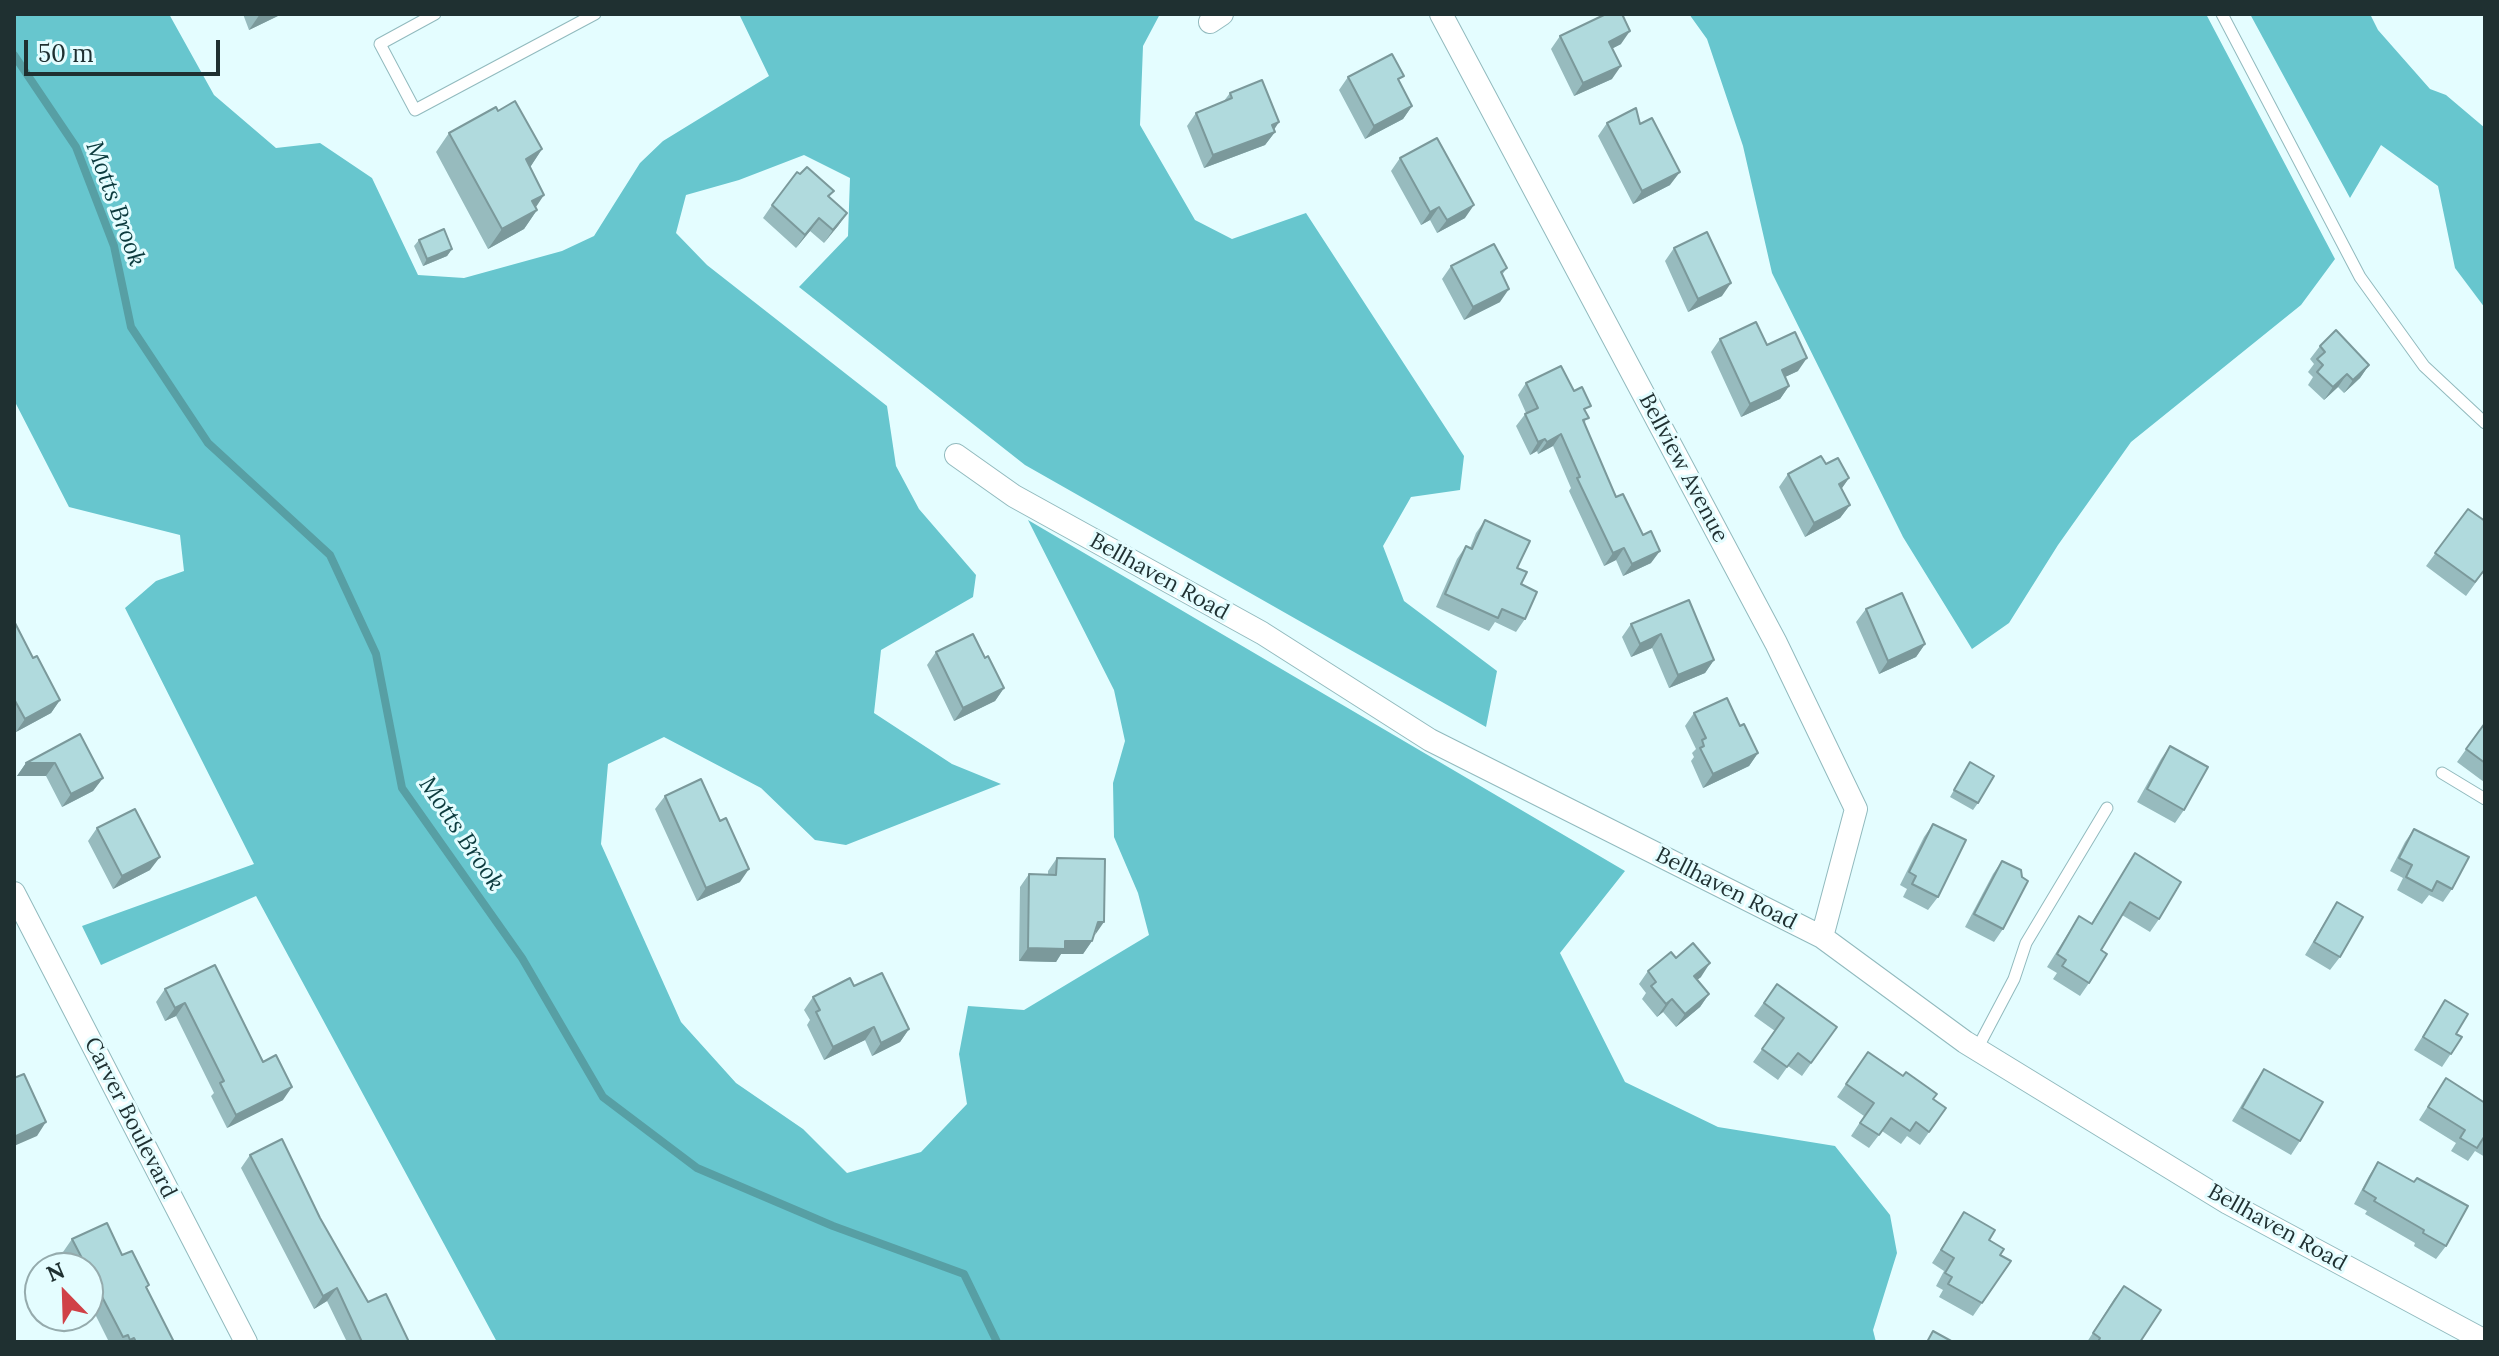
<!DOCTYPE html>
<style>
body{margin:0}
#map{position:relative;width:2499px;height:1356px;overflow:hidden;background:#e4fdff;font-family:Lora,serif}
canvas{display:block}
.frame{position:absolute;inset:0;border:16px solid #1f3031;pointer-events:none}
.north{position:absolute;left:24px;top:1252px;width:80px;height:80px;box-sizing:border-box;background:#e4fdff;border:2px solid #95abad;border-radius:50%;rotate:337deg;font-size:22px;font-weight:700;line-height:32px;text-align:center;color:#1f3031}
.north::after{content:'';display:block;margin:auto;width:28px;height:36px;background:#d04147;clip-path:polygon(50% 0,100% 100%,50% 72%,0 100%)}
.scale{position:absolute;left:24px;top:40px;width:196px;height:36px;box-sizing:border-box;border:4px solid #1f3031;border-top:0;padding-left:10px;font-size:24px;line-height:28px;white-space:nowrap;color:#1f3031;-webkit-text-stroke:6px #e4fdff;paint-order:stroke}
</style>
<div id="map">
<canvas width="2499" height="1356"></canvas>
<div class="frame"></div>
<div class="north">N</div>
<div class="scale">50 m</div>
</div>
<script>
const ctx = document.querySelector('canvas').getContext('2d');
ctx.lineJoin = 'round';
function paint(path, color) { ctx.fillStyle = color; ctx.fill(path, 'evenodd'); }
function stroke(path, color, width, dash) { ctx.strokeStyle = color; ctx.lineWidth = width; ctx.lineCap = dash ? 'butt' : 'round'; ctx.setLineDash(dash || []); ctx.stroke(path); }
function write(font, color, halo, rows, align = 'center') {
  ctx.font = font + ' Lora,serif'; ctx.lineWidth = 6; ctx.setLineDash([]); ctx.textBaseline = 'middle'; ctx.strokeStyle = halo; ctx.fillStyle = color; for (const [text, x, y, turn = 0] of rows) {
    ctx.save(); ctx.translate(x, y); ctx.rotate((+turn || 0) * Math.PI / 180); ctx.textAlign = isNaN(turn) ? turn : align; if (halo) ctx.strokeText(text, 0, 0); ctx.fillText(text, 0, 0); ctx.restore();
  }
}
const forest = new Path2D(`
 M14 14H169L214 95 276 148 320 143 372 178 418 275 464 278 562 251 594 236 640 163 663 141 769 76 739 14H1160L1143 46 1140 125 1195 220 1232 239 1306 213 1464 456 1460 490 1411 497 1383 546 1404 601 1497 671 1486 727 1025 465 799 287 848 236 850 178 804 155 739 180 686 195 676 233 707 265 887 406 896 466 919 509 976 575 973 597 881 650 874 713 952 764 1001 784 846 845 815 840 761 788 664 737 608 764 601 844 681 1022 736 1083 803 1129 847 1173 921 1152 967 1104 959 1054 968 1006 1024 1010 1149 935 1138 893 1114 837 1113 783 1125 741 1114 690 1028 520 1625 871 1560 953 1625 1082 1718 1127 1835 1146 1890 1215 1897 1253 1873 1330 1876 1342H497L256 896 101 965 82 926 254 864 125 608 156 581 184 571 180 535 69 507 14 400Z
 M1689 14H2206L2335 259 2301 305 2131 442 2058 545 2009 623 1972 649 1903 537 1772 273 1743 146 1707 39Z
 M2250 14H2370L2378 30 2430 89 2446 95 2485 128V308L2455 268 2438 186 2381 145 2350 198Z`);
const stream = new Path2D(`
 M14 55 76 147 114 246 131 327 208 443 330 555 376 654 402 788 522 958 603 1097 697 1168 833 1226 964 1274 997 1342`);
const lane = new Path2D(`
 M435 14 380 44 415 110 595 14
 M2222 14 2360 277 2424 366 2485 423
 M2442 773 2485 799
 M1977 1049 2014 979 2026 943 2107 808`);
const street = new Path2D(`
 M1441 14 1776 643 1856 809 1822 937
 M1210 22 1222 14
 M956 455 1014 496 1262 633 1430 740 1822 937 1965 1042 2228 1203 2485 1341
 M14 893 246 1342`);
const wall = new Path2D(`
 M243 14H282L249 30Z
 M1560 36 1621 44 1613 48 1612 79 1574 96 1551 49Z
 M1348 77 1399 82 1412 106 1403 119 1365 139 1339 90Z
 M1230 93 1275 132 1265 145 1204 168 1187 126 1196 113 1224 101Z
 M498 111 542 149 530 167 536 207 537 210 524 229 488 249 436 152 449 133Z
 M1607 123 1640 124 1670 185 1633 204 1598 136Z
 M1400 158 1465 218 1437 233 1430 220 1421 225 1391 171Z
 M800 174 834 191 829 197 847 213 824 243 810 231 796 248 763 218 772 205Z
 M419 240 452 249 447 256 423 266 414 246Z
 M1674 248 1722 296 1688 312 1665 261Z
 M1451 266 1507 268 1502 275 1500 302 1464 320 1442 279Z
 M1720 339 1767 345 1798 371 1785 377 1789 386 1780 399 1741 417 1711 352Z
 M2320 346 2369 365 2360 378 2344 393 2338 387 2324 400 2308 385 2313 377 2308 372 2314 364 2310 359Z
 M1526 383 1574 391 1586 412 1585 424 1616 497 1651 563 1623 576 1616 560 1604 566 1569 491 1571 488 1553 446 1538 454 1537 451 1530 455 1516 426 1526 413 1518 395Z
 M1826 464 1849 478 1841 489 1850 505 1840 518 1805 537 1779 487 1788 474Z
 M2468 509 2485 570 2466 596 2426 566Z
 M1485 520 1517 568 1521 584 1525 619 1516 632 1495 622 1489 631 1436 607 1457 559 1466 546 1470 548 1476 533Z
 M1689 600 1714 660 1705 673 1669 688 1652 648 1631 657 1622 637 1631 624Z
 M1866 609 1925 644 1916 657 1879 674 1856 622Z
 M14 621 33 658 60 700 51 713 16 732 14 728Z
 M936 652 985 658 1004 688 995 701 954 721 927 665Z
 M1694 713 1740 726 1758 753 1749 766 1703 788 1691 761 1694 757 1692 753 1696 749 1685 726Z
 M2485 723V780L2484 782 2457 762Z
 M80 734 103 778 93 791 62 807 46 776H17L26 763Z
 M2170 746 2184 810 2175 823 2137 802 2161 759Z
 M1970 762 1978 803 1973 810 1950 797Z
 M665 796 740 882 697 901 655 809Z
 M1933 824 1938 897 1928 910 1903 897 1907 889 1900 885 1924 837Z
 M97 828 150 870 113 889 88 841Z
 M2414 829 2452 889 2443 902 2429 895 2422 904 2397 890 2403 878 2390 871 2405 842Z
 M2135 853 2159 919 2150 932 2122 915 2101 950 2089 983 2080 996 2053 979 2057 973 2047 967 2079 916 2091 924Z
 M1057 858 1094 935 1092 941 1083 954H1061L1056 962 1019 961 1020 887 1029 874 1048 875V871Z
 M2002 861 2003 929 1994 942 1965 927 1993 874Z
 M2337 902 2340 957 2330 970 2305 955Z
 M1676 958 1701 977 1697 980 1709 994 1700 1007 1676 1027 1663 1012 1657 1017 1642 999 1646 993 1639 984 1648 971Z
 M215 965 283 1100 227 1128 211 1096 214 1093 176 1016 165 1021 156 1002 165 989Z
 M1777 984 1837 1027 1802 1076 1788 1066 1778 1080 1753 1062 1775 1031 1754 1016Z
 M854 986 909 1029 900 1042 872 1056 865 1040 824 1060 807 1025 810 1020 804 1010 813 997Z
 M2445 1000 2456 1034 2462 1037 2442 1067 2414 1050Z
 M1868 1052 1946 1108 1920 1145 1907 1136 1901 1144 1882 1131 1869 1148 1851 1136 1864 1116 1837 1097Z
 M2264 1069 2300 1141 2291 1155 2232 1121 2255 1082Z
 M2446 1078 2485 1103V1157L2475 1151 2468 1161 2451 1151 2456 1143 2419 1120Z
 M250 1155 320 1218 368 1302 409 1342H347L327 1301 314 1309 241 1168Z
 M2378 1162 2446 1246 2436 1259 2414 1246 2415 1243 2365 1214 2367 1211 2354 1204 2369 1176Z
 M1964 1212 1989 1240 2000 1255 2011 1261 1973 1316 1939 1297 1943 1290 1936 1286 1944 1271 1932 1263Z
 M72 1239 147 1288 174 1342H109L88 1300V1268H71L63 1252Z
 M2124 1286 2140 1342H2087L2114 1299Z`);
const shadedWall = new Path2D(`
 M260 14H282L249 30Z
 M1630 31 1621 44 1600 55 1609 42Z
 M1621 66 1612 79 1574 96 1583 83Z
 M1412 106 1403 119 1365 139 1374 126Z
 M1279 122 1272 133 1275 132 1265 145 1204 168 1213 155Z
 M542 149 529 169 526 159Z
 M1680 172 1670 185 1633 204 1642 191Z
 M544 195 532 213 537 210 524 229 488 249 502 229 532 201Z
 M1474 205 1465 218 1437 233 1447 220Z
 M1439 207 1430 220 1421 225 1430 212Z
 M847 213 838 226 824 243 833 230Z
 M819 218 810 231 796 248 805 235Z
 M452 249 447 256 423 266 427 259Z
 M1731 283 1722 296 1688 312 1698 299Z
 M1509 289 1500 302 1464 320 1473 307Z
 M1807 358 1798 371 1772 383 1782 370Z
 M2369 365 2360 378 2344 393 2353 380Z
 M2347 374 2338 387 2324 400 2333 387Z
 M1789 386 1780 399 1741 417 1750 404Z
 M1561 434 1553 446 1538 454 1547 442Z
 M1545 439 1537 451 1530 455 1538 442Z
 M1849 478 1840 491 1839 484Z
 M1850 505 1840 518 1805 537 1814 523Z
 M1624 548 1616 560 1604 566 1613 553Z
 M1660 551 1651 563 1623 576 1632 564Z
 M1661 634 1652 648 1631 657 1640 644Z
 M1925 644 1916 657 1879 674 1888 661Z
 M1714 660 1705 673 1669 688 1678 675Z
 M1004 688 995 701 954 721 963 708Z
 M60 700 51 713 16 732 25 719Z
 M1758 753 1749 766 1703 788 1713 774Z
 M26 763H55L46 776H17Z
 M103 778 93 791 62 807 71 794Z
 M160 857 150 870 113 889 122 876Z
 M749 869 740 882 697 901 706 888Z
 M1098 922H1104L1095 935Z
 M1065 941H1092L1083 954H1061L1056 962 1019 961 1028 948Z
 M1710 963 1701 977 1685 989 1694 976Z
 M1709 994 1700 1007 1676 1027 1685 1014Z
 M1672 999 1663 1012 1657 1017 1666 1004Z
 M185 1003 176 1016 165 1021 175 1008Z
 M874 1027 865 1040 824 1060 833 1047Z
 M909 1029 900 1042 872 1056 881 1043Z
 M292 1087 283 1100 227 1128 236 1115Z
 M46 1122 37 1136 14 1146V1137Z
 M337 1288 327 1301 314 1309 323 1296Z`);
const building = new Path2D(`
 M1606 14H1622L1630 31 1609 42 1621 66 1583 83 1560 36Z
 M1392 54 1404 76 1398 79 1412 106 1374 126 1348 77Z
 M1262 80 1279 122 1272 125 1275 132 1213 155 1196 113 1232 98 1230 93Z
 M515 101 542 149 526 159 544 195 532 201 537 210 502 229 449 133 496 107 498 111Z
 M1636 108 1640 124 1652 118 1680 172 1642 191 1607 123Z
 M1437 138 1474 205 1447 220 1439 207 1430 212 1400 158Z
 M807 167 834 191 828 196 847 213 833 230 819 218 805 235 772 205 797 172 800 174Z
 M444 229 452 249 427 259 419 240Z
 M1707 232 1731 283 1698 299 1674 248Z
 M1494 244 1507 268 1501 272 1509 289 1473 307 1451 266Z
 M1756 322 1767 345 1795 332 1807 358 1782 370 1789 386 1750 404 1720 339Z
 M2336 330 2369 365 2353 380 2347 374 2333 387 2317 372 2323 365 2317 359 2325 352 2320 346Z
 M1561 366 1574 391 1582 387 1591 406 1584 409 1589 418 1583 420 1616 497 1623 494 1643 535 1651 531 1660 551 1632 564 1624 548 1613 553 1577 478 1580 477 1561 434 1547 442 1545 439 1538 442 1525 414 1538 408 1526 383Z
 M1821 456 1826 464 1838 458 1849 478 1839 484 1850 505 1814 523 1788 474Z
 M2468 509 2485 521V569L2475 582 2435 553Z
 M1485 520 1530 541 1517 568 1527 572 1521 584 1537 592 1525 619 1502 609 1498 618 1445 594 1466 546 1472 549Z
 M1902 593 1925 644 1888 661 1866 609Z
 M1689 600 1714 660 1678 675 1661 634 1640 644 1631 624Z
 M14 621 33 658 37 656 60 700 25 719 14 699Z
 M973 634 985 658 988 656 1004 688 963 708 936 652Z
 M1727 698 1740 726 1744 724 1758 753 1713 774 1700 748 1704 746 1702 740 1706 738 1694 713Z
 M2485 723V763L2466 749Z
 M80 734 103 778 71 794 55 763H26Z
 M2170 746 2208 767 2184 810 2147 789Z
 M1970 762 1994 776 1978 803 1954 790Z
 M701 779 720 821 726 818 749 869 706 888 665 796Z
 M135 809 160 857 122 876 97 828Z
 M1933 824 1966 840 1938 897 1912 884 1916 876 1909 872Z
 M2414 829 2469 857 2452 889 2437 881 2432 891 2406 877 2412 865 2399 858Z
 M2135 853 2181 882 2159 919 2130 902 2101 950 2107 954 2089 983 2062 966 2066 960 2057 954 2079 916 2092 924Z
 M1057 858 1105 859 1104 922H1098L1092 941H1065V949L1028 948 1029 874 1056 875Z
 M2002 861 2021 870 2022 877 2028 881 2003 929 1974 914Z
 M2337 902 2363 917 2340 957 2314 942Z
 M1693 943 1710 963 1694 976 1709 994 1685 1014 1672 999 1666 1004 1651 986 1656 982 1648 971 1671 952 1676 958Z
 M215 965 263 1062 276 1055 292 1087 236 1115 220 1083 224 1081 185 1003 175 1008 165 989Z
 M882 973 909 1029 881 1043 874 1027 833 1047 816 1012 820 1010 813 997 850 978 854 986Z
 M1777 984 1837 1027 1811 1063 1798 1053 1787 1067 1762 1049 1784 1018 1764 1003Z
 M2445 1000 2468 1014 2456 1034 2462 1037 2451 1054 2423 1037Z
 M1868 1052 1903 1076 1906 1072 1937 1094 1933 1099 1946 1108 1929 1132 1916 1122 1910 1131 1891 1118 1879 1135 1860 1123 1874 1103 1846 1084Z
 M2264 1069 2323 1102 2300 1141 2242 1108Z
 M24 1074 46 1122 14 1137V1078Z
 M2446 1078 2485 1103V1138L2484 1137 2477 1148 2460 1138 2465 1130 2428 1107Z
 M282 1139 320 1218 368 1302 386 1294 409 1342H362L337 1288 323 1296 250 1155Z
 M2378 1162 2414 1182 2417 1178 2468 1206 2446 1246 2423 1233 2424 1230 2374 1201 2376 1198 2363 1190Z
 M1964 1212 1995 1230 1989 1240 2004 1249 2000 1255 2011 1261 1982 1303 1948 1284 1952 1277 1945 1273 1954 1258 1941 1250Z
 M107 1223 122 1255 132 1251 149 1285 146 1287 174 1342H136L134 1338 130 1340 128 1335 123 1337 72 1239Z
 M2124 1286 2161 1310 2140 1342H2098L2100 1338 2093 1333Z
 M1933 1331 1953 1342H1927Z`);
const streetNames = [
 ["Bellview Avenue",1683,468,62],
 ["Bellhaven Road",1159,577,29],
 ["Bellhaven Road",1726,889,27],
 ["Carver Boulevard",130,1118,63],
 ["Bellhaven Road",2277,1228,29]
];
const waterNames = [
 ["Motts Brook",115,204,70],
 ["Motts Brook",461,834,56]
];
paint(forest, '#67c6ce');
stroke(stream, '#579fa4', 8);
stroke(lane, '#91babe', 13);
stroke(street, '#91babe', 24);
stroke(lane, '#fff', 11);
stroke(street, '#fff', 22);
paint(wall, '#97bbbe');
paint(shadedWall, '#7b999b');
paint(building, '#b0dadd');
stroke(building, '#7b999b', 2);
write('22px', '#1f3031', '#e4fdff', streetNames);
write('italic 24px', '#0c3b3e', '#e4fdff', waterNames);
</script>
